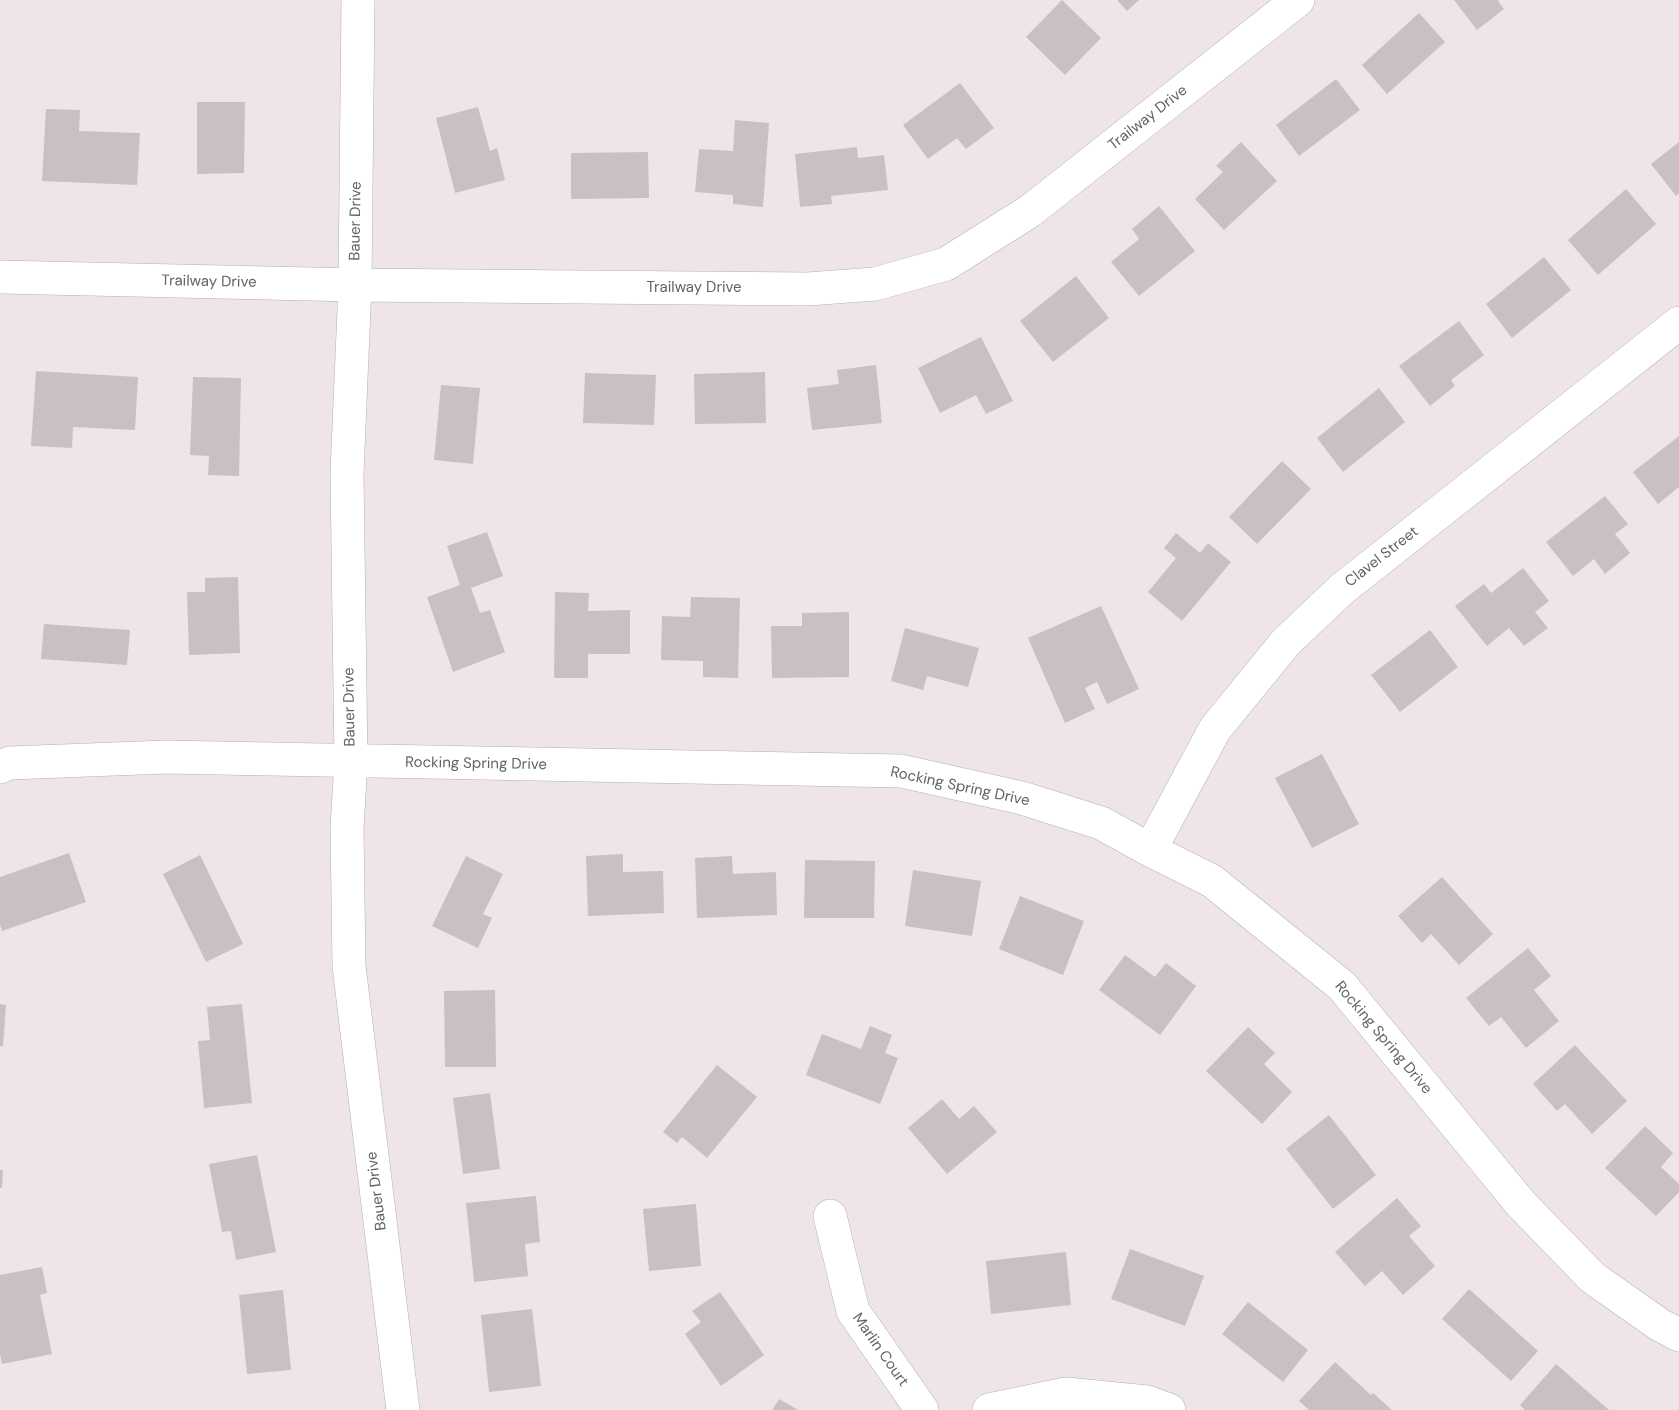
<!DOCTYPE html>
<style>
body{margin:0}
canvas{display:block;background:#efe4e7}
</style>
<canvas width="1679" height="1410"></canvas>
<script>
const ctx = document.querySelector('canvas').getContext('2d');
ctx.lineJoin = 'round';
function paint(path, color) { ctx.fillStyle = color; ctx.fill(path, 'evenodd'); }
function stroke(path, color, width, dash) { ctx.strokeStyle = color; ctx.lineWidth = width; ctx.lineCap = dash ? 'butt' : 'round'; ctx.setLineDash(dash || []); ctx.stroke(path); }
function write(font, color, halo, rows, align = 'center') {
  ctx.font = font + ' "DM Sans",sans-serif'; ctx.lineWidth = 5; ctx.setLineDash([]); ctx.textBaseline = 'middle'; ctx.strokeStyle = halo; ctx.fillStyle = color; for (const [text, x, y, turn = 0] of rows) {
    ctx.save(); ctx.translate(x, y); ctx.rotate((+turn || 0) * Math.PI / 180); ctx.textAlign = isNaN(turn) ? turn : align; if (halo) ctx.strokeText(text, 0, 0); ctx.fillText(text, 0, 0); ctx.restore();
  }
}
const building = new Path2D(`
 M1062 0 1101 38 1065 75 1026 37Z
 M1117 0H1139L1127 11Z
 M1454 0H1499L1498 1 1504 9 1477 30Z
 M1419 13 1445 42 1387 94 1362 65Z
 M1336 79 1360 110 1299 156 1276 125Z
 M960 83 994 128 966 149 957 138 928 159 903 125Z
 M197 102H245L244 173 197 174Z
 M478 107 490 151 497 148 505 180 455 193 436 118Z
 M46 109 80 110 79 131 140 133 137 185 42 181Z
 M735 120 769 123 763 207 733 204V195L695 192 699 149 733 151Z
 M1241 142 1277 181 1224 230 1195 199 1223 172 1216 166Z
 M1679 142V193L1676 196 1651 164Z
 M857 147 858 158 884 155 888 190 831 196 832 204 800 207 795 154Z
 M648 152 649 198 571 199V153Z
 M1626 189 1656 224 1598 275 1568 240Z
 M1159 206 1195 251 1139 296 1111 262 1139 239 1132 229Z
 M1544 257 1571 290 1512 338 1486 304Z
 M1076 276 1109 318 1053 362 1020 321Z
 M1459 321 1484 355 1451 380 1455 386 1430 406 1399 366Z
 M981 337 1013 401 986 414 976 395 940 413 918 368Z
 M876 365 882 423 812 430 807 388 839 384 837 370Z
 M36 371 138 377 135 430 73 427 72 448 31 446Z
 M765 372 766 423 695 424 694 374Z
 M585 373 656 375 654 425 583 423Z
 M193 377 241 378 239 476 208 475 209 456 190 455Z
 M441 385 480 388 473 464 434 460Z
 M1379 388 1405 422 1343 472 1317 438Z
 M1679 436V487L1658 504 1633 472Z
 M1282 461 1311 489 1257 544 1229 517Z
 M1605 496 1628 524 1615 534 1630 553 1605 574 1594 559 1573 576 1546 542Z
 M487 532 503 576 471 588 480 613 490 610 505 652 453 672 427 597 460 585 447 546Z
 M1176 533 1200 553 1208 543 1231 562 1182 621 1148 592 1176 558 1164 548Z
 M1523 568 1549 601 1535 612 1548 628 1524 646 1509 628 1487 646 1455 606 1484 584 1491 593Z
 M238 577 240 653 189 655 187 592H205V578Z
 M555 592 589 593 588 611 630 610V654H588V678H554Z
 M691 597 740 598 738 678 703 677V661L661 660 662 616 690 617Z
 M1101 606 1139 689 1107 704 1097 682 1085 688 1095 709 1065 723 1028 638Z
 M849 612V677L772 678 771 626H802V613Z
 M44 624 130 630 127 665 41 659Z
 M905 628 979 648 968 687 927 676 923 690 891 681Z
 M1430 630 1458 667 1400 712 1371 675Z
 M1322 754 1359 824 1312 848 1275 778Z
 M69 853 86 902 2 931 0 924V877Z
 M623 854V872L663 871 664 913 588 916 586 856Z
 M200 855 243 944 206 962 163 874Z
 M466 856 503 874 483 914 492 918 478 948 432 926Z
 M732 856 733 874 776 872 777 915 697 918 695 858Z
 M805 860 875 861 874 918H804Z
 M913 870 981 881 972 936 905 926Z
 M1442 877 1493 934 1459 965 1431 934 1422 943 1398 916Z
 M1020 896 1084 921 1063 975 999 949Z
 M1528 948 1551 976 1534 990 1559 1021 1526 1048 1501 1017 1489 1026 1466 998Z
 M1125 955 1155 977 1166 963 1196 986 1160 1035 1099 990Z
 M495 990 496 1067H445L444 991Z
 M0 1004 6 1005 3 1046H0Z
 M242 1004 252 1103 204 1108 198 1041 210 1040 207 1007Z
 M870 1026 892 1035 885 1053 898 1058 880 1104 806 1075 822 1034 861 1049Z
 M1248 1027 1275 1053 1264 1064 1292 1092 1262 1124 1206 1071Z
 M1575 1045 1627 1101 1592 1134 1565 1104 1557 1111 1533 1084Z
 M717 1065 757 1097 707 1158 682 1137 677 1143 663 1132Z
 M490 1093 500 1169 463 1174 453 1098Z
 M942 1099 959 1119 974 1106 997 1132 947 1174 908 1128Z
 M1329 1115 1376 1175 1333 1209 1286 1149Z
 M1645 1126 1673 1153 1661 1167 1679 1184V1192L1656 1216 1605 1168Z
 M257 1155 276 1252 236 1260 231 1231 222 1232 209 1164Z
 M0 1170H3L2 1188H0Z
 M536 1196 540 1242 525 1244 528 1276 474 1282 466 1203Z
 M1397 1198 1421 1226 1409 1236 1435 1266 1403 1295 1382 1271 1365 1286 1335 1252Z
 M696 1204 701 1266 649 1271 643 1209Z
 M1130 1249 1204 1276 1185 1326 1111 1299Z
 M1066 1252 1071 1305 991 1314 986 1261Z
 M42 1267 47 1293 40 1295 52 1354 2 1364 0 1354V1275Z
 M1469 1289 1538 1351 1511 1381 1442 1319Z
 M283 1290 291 1370 247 1374 239 1295Z
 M720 1292 764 1355 721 1386 685 1334 701 1322 692 1311Z
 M1248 1302 1308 1350 1283 1382 1222 1334Z
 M532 1309 541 1386 489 1392 481 1315Z
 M1335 1362 1371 1395 1373 1393 1392 1410H1309L1299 1401Z
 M1556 1364 1609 1410H1525L1520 1405Z
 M779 1399 798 1410H772Z`);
const street = new Path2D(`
 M358 0 355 285 347 474 351 762 347 828 349 966 403 1410
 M0 277 355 285 808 289 875 284 946 264 1030 211 1298 0
 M0 767 10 763 166 757 901 771 1022 798 1101 823 1150 850 1212 881 1342 986 1521 1204 1593 1278 1660 1325 1679 1335
 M1150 850 1215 729 1286 642 1342 589 1679 323
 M830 1216 853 1311 922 1410
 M989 1410 1066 1394 1147 1402 1169 1410`);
const streetNames = [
 ["Trailway Drive",1148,118,-38],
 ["Bauer Drive",356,221,-89],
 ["Trailway Drive",209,282,1],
 ["Trailway Drive",694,288],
 ["Clavel Street",1382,557,-38],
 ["Bauer Drive",350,707,-91],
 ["Rocking Spring Drive",476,764,1],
 ["Rocking Spring Drive",960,787,12],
 ["Rocking Spring Drive",1383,1038,50],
 ["Bauer Drive",377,1191,-97],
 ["Marlin Court",880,1350,55]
];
paint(building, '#cac0c3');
stroke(street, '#adb4b2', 34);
stroke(street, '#fff', 33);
write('15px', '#5c6561', '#fff', streetNames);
</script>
